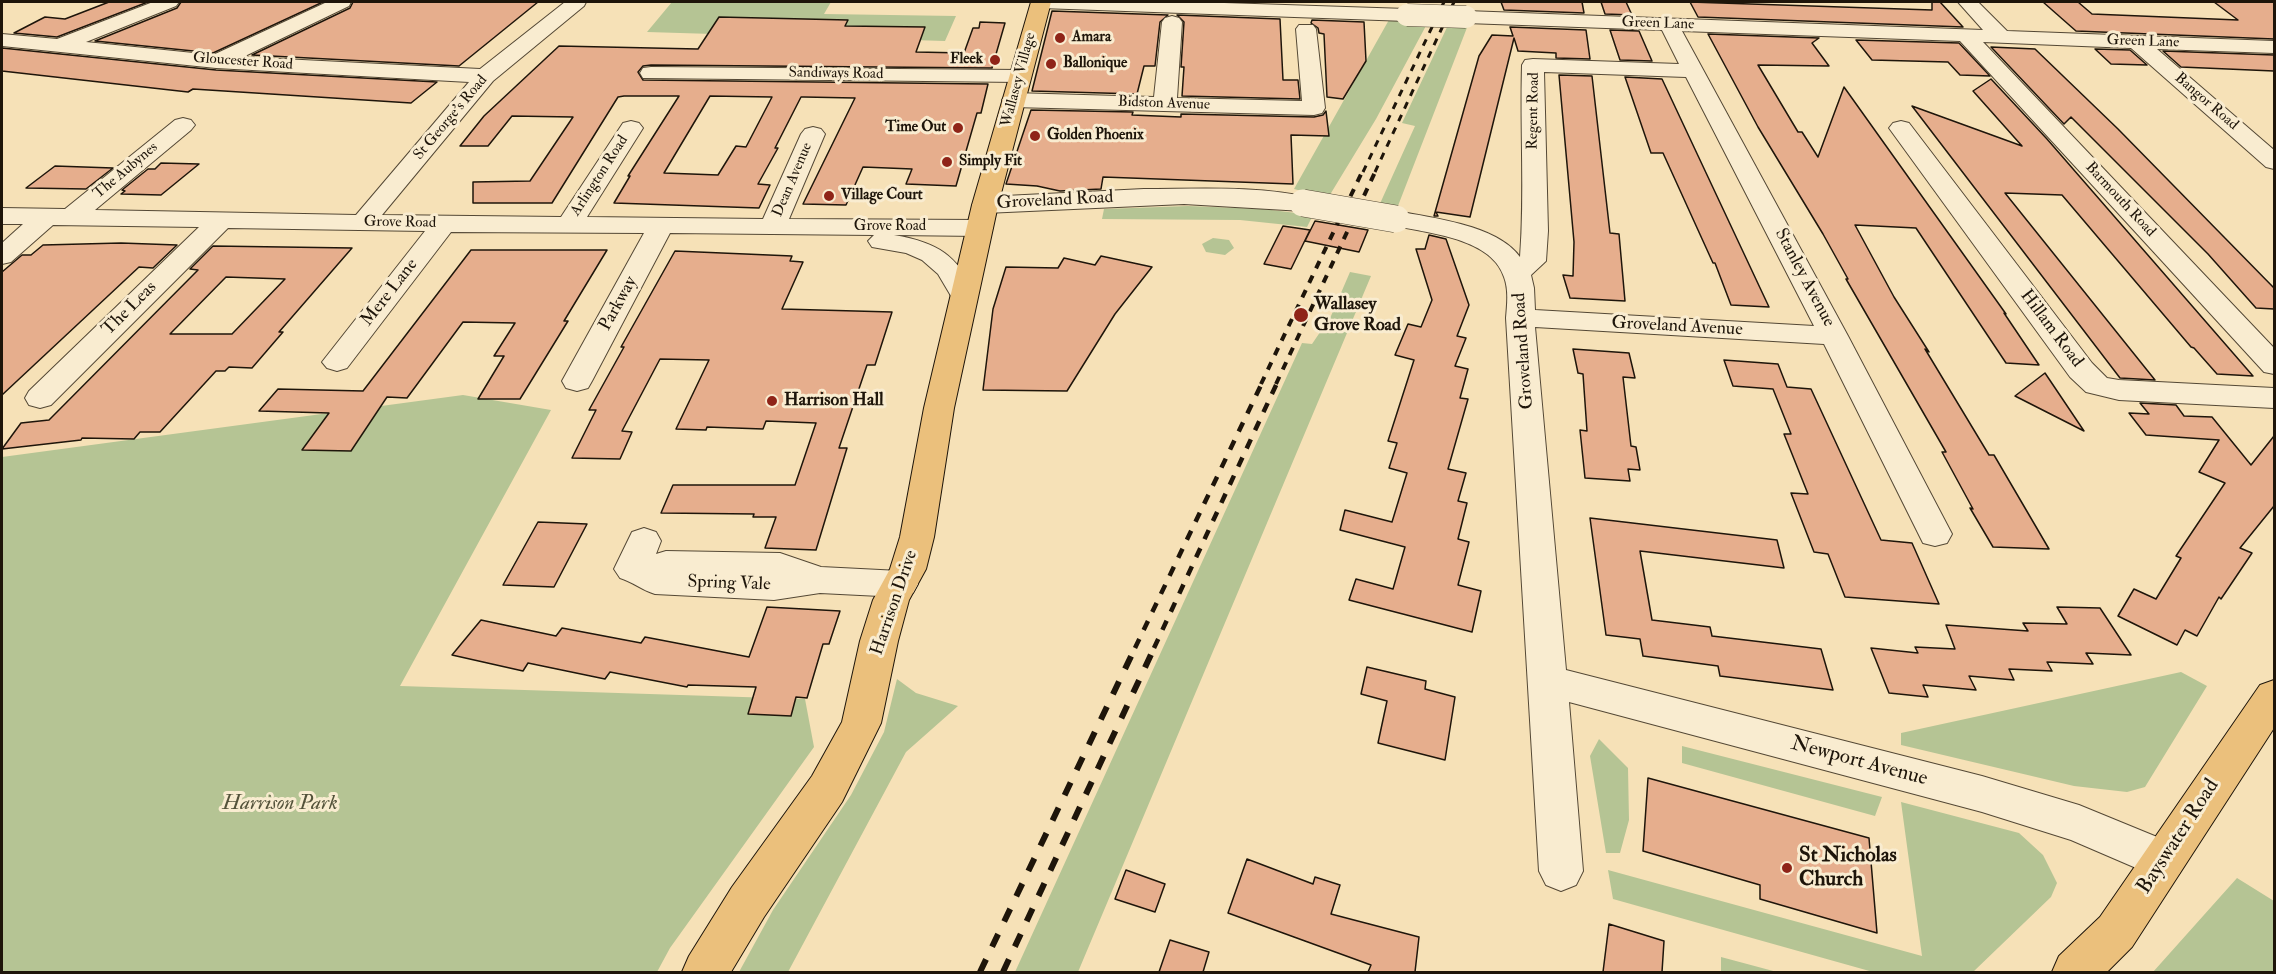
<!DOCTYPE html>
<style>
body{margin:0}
#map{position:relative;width:2276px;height:974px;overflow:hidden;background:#f6e1b7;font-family:"IM FELL Double Pica",serif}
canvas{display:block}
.frame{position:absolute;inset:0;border:3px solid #1e150a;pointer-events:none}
</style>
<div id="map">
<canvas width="2276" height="974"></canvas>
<div class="frame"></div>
</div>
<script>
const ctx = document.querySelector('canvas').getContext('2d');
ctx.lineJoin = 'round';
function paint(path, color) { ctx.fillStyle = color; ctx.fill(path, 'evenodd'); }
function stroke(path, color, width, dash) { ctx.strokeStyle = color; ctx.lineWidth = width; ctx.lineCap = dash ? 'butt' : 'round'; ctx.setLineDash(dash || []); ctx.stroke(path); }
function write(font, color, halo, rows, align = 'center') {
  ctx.font = font + ' "IM FELL Double Pica",serif'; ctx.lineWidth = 6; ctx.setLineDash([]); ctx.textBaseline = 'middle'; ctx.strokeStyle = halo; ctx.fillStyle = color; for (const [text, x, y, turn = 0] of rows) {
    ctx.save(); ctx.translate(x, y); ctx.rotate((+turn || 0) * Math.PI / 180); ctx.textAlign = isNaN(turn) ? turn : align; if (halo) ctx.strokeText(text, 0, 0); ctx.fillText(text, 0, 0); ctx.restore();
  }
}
const green = new Path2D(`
 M672 2H831L824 14 956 16 945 41 647 32Z
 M1390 18 1428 22 1376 119 1328 198 1294 189Z
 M1449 23 1468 25 1396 211 1378 208 1415 126 1402 123Z
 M1188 206 1263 209 1313 215 1307 227 1240 220 1102 219 1104 209Z
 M1213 238 1229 240 1234 248 1225 255 1206 252 1202 244Z
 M1350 272 1371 276 1078 972H1015L1302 343 1312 344 1331 316Z
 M463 395 551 410 400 686 805 699 814 747 670 948 657 972H2V457Z
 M2181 672 2207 686 2145 787 2127 792 2074 786 1901 745V733Z
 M897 679 916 693 958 706 906 752 788 972H739L773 910 851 795 884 732Z
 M1599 739 1628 768 1629 820 1620 853H1606L1590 756Z
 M1682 746 1882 797 1875 816 1682 763Z
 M1901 802 2019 833 2043 855 2057 883 2051 897 1973 972H1873L1613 899 1608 870 1922 956Z
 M2237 878 2274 901V972H2153Z
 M1721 957 1777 972H1721Z`);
const building = new Path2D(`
 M109 2H148L57 37 14 33 45 17 65 19Z
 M181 2H323L213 53 95 41 177 8Z
 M353 2H538L459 66 252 55 350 8Z
 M1501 2H1582L1584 13 1504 10Z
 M1601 2H1626L1632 15 1605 14Z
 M1690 2 1932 10V2H1940L1963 27 1698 17Z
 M2043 2H2078L2092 14 2238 20 2214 2H2274V39L2076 31Z
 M1052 11 1168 15 1160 22 1155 66H1144L1137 94 1032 91Z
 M1177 15 1280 19 1283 80H1298L1300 99 1182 96 1184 67H1181L1184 22Z
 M719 17 848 20 845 26 925 27 916 52 964 53 973 28H979L980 22 1005 23 992 68 651 65 643 66 638 72 643 80 988 84 981 113H977L956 186 906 184 912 169 863 167 846 205 803 204 855 98 804 97H801L775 148H778L758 184 770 185 759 208 614 203 630 176H628L679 96H624L618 97 552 203H473V182L530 181 573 117 512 116 488 146H460L484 116 559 46 698 49ZM710 96 772 97 746 147 736 146 718 175 664 173Z
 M1312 20 1364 22 1366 61 1343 99 1327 97 1324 34 1319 33 1318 28 1311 23Z
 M1510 27 1586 30 1590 59 1556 58V53L1518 51 1514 38 1470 217 1436 212 1438 216H1434L1479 56 1492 35 1513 36Z
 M1610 30 1639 31 1652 61 1620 60Z
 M1708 34 1819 38 1812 43 1829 66 1758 65 1798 132H1802L1818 157 1844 87 2006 314 2004 313 2039 365 2006 363 1916 228 1855 225 1894 297 1929 352 1925 349 1989 455H1994L2049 549 1993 547 1970 508 1973 509 1942 452H1946L1846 279H1848L1823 234 1758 127Z
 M1856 40 1959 43 1990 76 1960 75 1948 62 1872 60Z
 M1991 47 2035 49 2118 129 2274 288V309L2256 308 2208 254 2071 117 2064 124Z
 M2 48 216 70 437 82 411 103 193 89 188 92 2 71Z
 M2095 49 2130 50 2147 65 2111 64Z
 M2163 51 2274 55V71L2181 67Z
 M1559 75 1592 76 1610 233 1619 234 1625 301 1570 298 1563 275 1573 276 1574 242Z
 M1625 77 1662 79 1769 307 1731 305 1715 263H1713L1663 153H1651Z
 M1991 79 2047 139 2253 376 2217 374 2194 348 2191 347 2062 195 2005 193 2155 380 2120 378 1912 106 2022 146 1973 91Z
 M1031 110 1133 112 1132 115 1181 117V114L1314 117 1323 115 1326 111 1329 136 1291 135 1293 184 1103 177 1101 189 1060 191 1037 186 1006 184Z
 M161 163 199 164 161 195 121 194 125 191 122 190 148 169H155Z
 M55 166 113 168 86 189 26 188Z
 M1315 221 1368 230 1359 252 1305 241Z
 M1283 226 1310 230 1291 269 1264 264Z
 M1429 235 1446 239 1469 305 1457 336 1466 338 1455 366 1468 369 1460 398 1468 399 1448 469 1466 473 1458 501 1467 503 1458 539 1469 542 1458 585 1481 591 1472 632 1349 600 1356 579 1393 589 1405 547 1340 530 1345 510 1392 522 1407 473 1389 468 1397 443 1388 441 1414 360 1395 355 1408 324 1421 327 1432 300 1416 249H1425Z
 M121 243 177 245 153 268 139 267 2 395V272L22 255H31L43 245Z
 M213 246 352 248 279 332H283L252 368 229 367 225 371H216L160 432H140L134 439 82 438 81 440 2 449 21 423 49 420 198 270 190 269ZM226 277 285 279 232 334H170Z
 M471 250H607L564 321H568L520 399H478L504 356H494L515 323 463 322 407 398 387 397 351 451 302 450 329 413 259 411 278 389 363 391Z
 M675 251 792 256 790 261 803 262 782 309 892 312 875 365H867L839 448H847L816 550 765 548 776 517H753L754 514 661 513 673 485H795L816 423 766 421 763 429 707 427 706 430 676 429 709 360 660 359 622 431 632 432 620 459 572 458 596 410H589L624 347H621Z
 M1101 256 1152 267 1115 314 1067 391 983 390 993 309 1006 267 1058 268 1064 258 1095 265Z
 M1573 349 1629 353 1635 378 1623 377 1631 446 1636 447 1640 470 1628 469 1630 481 1585 478 1580 430 1587 431 1583 374 1578 373Z
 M1724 360 1778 364 1787 387 1811 389 1881 540 1912 543 1939 604 1845 597 1828 554 1814 552 1791 493 1808 494 1784 434H1791L1773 389 1733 386Z
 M2045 373 2084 431 2015 396Z
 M2140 403 2176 405 2184 416 2212 417 2251 465 2274 436V506L2240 548 2252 553 2221 599 2219 597 2197 636 2185 630 2177 645 2118 616 2134 589 2156 599 2181 558 2176 556 2225 483 2199 472 2219 440 2146 435 2129 413 2149 414Z
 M1590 518 1777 540 1784 568 1640 551 1652 620 1710 627 1712 636 1821 649 1833 690 1720 676 1718 666 1643 656 1640 639 1606 635Z
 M538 522 587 524 554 587 503 585Z
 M767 607 840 611 829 644H823L807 698 796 697 791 716 748 714 756 687 688 685 687 687 610 672 605 679 528 663 523 671 452 655 481 620 556 636 562 628 641 643 645 637 749 657Z
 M2057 607 2100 608 2131 655 2086 653 2093 664 2047 662 2052 671 2009 669 2014 680 1969 676 1976 690 1923 685 1928 697 1889 693 1871 648 1918 653 1915 647 1955 649 1946 625 2028 631 2023 623 2067 624Z
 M1367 667 1426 681 1425 689 1455 697 1445 760 1378 743 1387 701 1361 694Z
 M1648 778 1869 838 1877 933 1760 899V885L1643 851Z
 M1247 859 1313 884 1315 877 1340 885 1331 914 1419 937 1415 972H1368L1371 965 1228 913Z
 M1126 870 1165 884 1155 912 1115 899Z
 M1609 924 1664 941 1662 972H1603Z
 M1170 940 1209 952 1203 972H1159Z`);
const minor = new Path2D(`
 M153 2H179L176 6 86 42 213 55 327 2H351L349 6 243 57 480 69 565 2H586L584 6 493 81 382 215 561 217 623 123 631 121 639 123 643 128 587 217 763 219 801 134 805 129 813 127 821 129 825 134 789 219 980 220 989 223 993 228 989 233 980 236 894 235C940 243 955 255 978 295L974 301 964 303 954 301 938 274 922 260 906 253 872 247 868 241 874 235 670 233 592 381 588 388 577 391 566 388 562 381 644 233 451 232 347 368 337 371 327 368 322 362 425 231 228 228 51 405 40 408 29 405 25 398 29 391 199 227 53 225 11 262 2 264V243L23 224H2V208L65 209 175 120 183 118 191 120 195 125 191 130 95 210 356 215 469 82 216 68 2 46V34L57 39Z
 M1031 2H1194L1407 9 1414 11 1417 15 1414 19 1407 21 1041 8 1034 6Z
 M1958 2H1978L2007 31 2274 41V53L2157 49 2274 150V169L2266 167 2131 48 1983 42 2274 348V374L2264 372 1960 41 1682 31 1848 336 1952 534 1947 543 1935 546 1923 543 1824 344 1535 327 1566 670 1982 776 2079 805 2179 846 2186 860 2179 874 2164 880 2071 840 1982 812 1569 702 1583 871 1576 885 1561 891 1546 885 1539 871 1506 318C1507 305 1509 290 1504 277 1491 236 1422 233 1387 224L1383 219 1387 214 1396 211C1433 218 1497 225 1520 257 1525 194 1520 129 1522 65L1525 60 1533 59 1679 64 1662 30 1466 23 1459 21 1456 17 1459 13 1466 11 1983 30ZM1544 72 1686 77 1814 326 1535 310 1534 288 1531 275 1546 261 1548 231Z
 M1172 16 1179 18 1182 22 1177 98 1302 101 1296 29 1299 25H1313L1316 29 1325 108 1322 113 1314 115 1013 107 1005 105 1002 100 1005 95 1013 93 1154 97 1162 22 1165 18Z
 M651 67 1020 70 1028 71 1031 76 1028 81 1020 82 643 78 640 73 643 68Z
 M1901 121 1909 123 2092 363 2107 378 2119 380 2274 388V408L2119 400 2086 392 2070 377 1889 128 1893 123Z
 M1144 189C1197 189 1260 185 1312 198L1316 203 1312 208 1303 211 1184 204 985 213 976 210 972 205 976 200 985 197Z
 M644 528 656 532 661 541 656 554 666 551 780 553 821 567 900 571 913 575 918 584 913 593 900 597 820 593 774 600 655 594C642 590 633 582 620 578L614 569 632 532Z`);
const major = new Path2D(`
 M1031 2H1051L998 205 954 408 934 537 926 569 909 600 898 641 881 723 842 802 764 917 731 972H682L689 956 732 887 812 776 842 722 860 641 873 600 890 569 900 537 924 408 972 205Z
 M2274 680V728L2132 947 2107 972H2052L2059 956 2100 917 2260 685Z`);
const railFar3 = new Path2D(`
 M1363 172 1444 2
 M1375 172 1454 2`);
const railFar2 = new Path2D(`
 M1261 384 1363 170
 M1276 384 1376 170`);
const railFar1 = new Path2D(`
 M1135 648 1262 383
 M1154 648 1277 383`);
const rail = new Path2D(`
 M980 972 1136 646
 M1003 972 1155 646`);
const minorBridgeFar1 = new Path2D(`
 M1407 15 1466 17`);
const minorBridge = new Path2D(`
 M1303 203 1396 219`);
const markers = [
 [1060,38,6,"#8f2418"],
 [995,60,6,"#8f2418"],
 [1051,64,6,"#8f2418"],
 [958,128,6,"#8f2418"],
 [1035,136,6,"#8f2418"],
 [947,162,6,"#8f2418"],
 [829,196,6,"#8f2418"],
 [1301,315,8,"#8f2418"],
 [772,401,6,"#8f2418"],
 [1787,868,6,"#8f2418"]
];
const farStreetnames = [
 ["Green Lane",1658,24,2],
 ["Green Lane",2143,42,2],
 ["Gloucester Road",243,62,4],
 ["Sandiways Road",836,74,1],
 ["Wallasey Village",1019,80,-75],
 ["Bangor Road",2206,102,41],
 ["Bidston Avenue",1164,104,2],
 ["Regent Road",1534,111,-89],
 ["St George's Road",451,118,-50],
 ["The Aubynes",126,171,-40],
 ["Arlington Road",600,176,-57],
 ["Dean Avenue",793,180,-67],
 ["Barmouth Road",2120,200,47],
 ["Grove Road",400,223,1],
 ["Grove Road",890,227]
];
const farPoinames = [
 ["Amara",1072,38],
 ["Fleek",983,60,"right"],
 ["Ballonique",1063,64],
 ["Time Out",946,128,"right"],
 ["Golden Phoenix",1047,136],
 ["Simply Fit",959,162],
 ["Village Court",841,196]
];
const streetNames = [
 ["Groveland Road",1055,201,-3],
 ["Stanley Avenue",1804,278,62],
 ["Mere Lane",390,293,-52],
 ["Parkway",619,304,-61],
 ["The Leas",130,309,-45],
 ["Groveland Avenue",1677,327,3],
 ["Hillam Road",2051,329,53],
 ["Groveland Road",1524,351,-94],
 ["Spring Vale",729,584,2],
 ["Harrison Drive",895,603,-71]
];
const poiNames = [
 ["Wallasey",1314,305],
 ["Grove Road",1314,326],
 ["Harrison Hall",784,401]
];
const nearStreetnames = [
 ["Newport Avenue",1859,762,15],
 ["Bayswater Road",2179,837,-57]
];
const nearParknames = [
 ["Harrison Park",280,804]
];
const nearPoinames = [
 ["St Nicholas",1799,856],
 ["Church",1799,880]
];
paint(green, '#b5c494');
paint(building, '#e6ae8d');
stroke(building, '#1e150a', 1.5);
stroke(minor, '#544835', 2);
stroke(major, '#1e150a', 2);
paint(minor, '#f9ecd0');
paint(major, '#ebc07c');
stroke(railFar3, '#1e150a', 3, [7, 7]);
stroke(railFar2, '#1e150a', 4, [8, 8]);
stroke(railFar1, '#1e150a', 4.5, [10, 10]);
stroke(rail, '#1e150a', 6, [14, 14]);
stroke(minorBridgeFar1, '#544835', 23, []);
stroke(minorBridge, '#544835', 28, []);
stroke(minorBridgeFar1, '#f9ecd0', 22);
stroke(minorBridge, '#f9ecd0', 27);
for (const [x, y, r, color] of markers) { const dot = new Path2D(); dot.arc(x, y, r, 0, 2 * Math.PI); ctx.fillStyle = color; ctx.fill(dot); stroke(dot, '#f9ecd0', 2); }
write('15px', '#1e150a', '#f9ecd0', farStreetnames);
write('bold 15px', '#1e150a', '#f9ecd0', farPoinames, 'left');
write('18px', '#1e150a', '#f9ecd0', streetNames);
write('bold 18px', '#1e150a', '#f9ecd0', poiNames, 'left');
write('21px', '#1e150a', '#f9ecd0', nearStreetnames);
write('italic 21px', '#53523a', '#f9ecd0', nearParknames);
write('bold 21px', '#1e150a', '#f9ecd0', nearPoinames, 'left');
</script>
